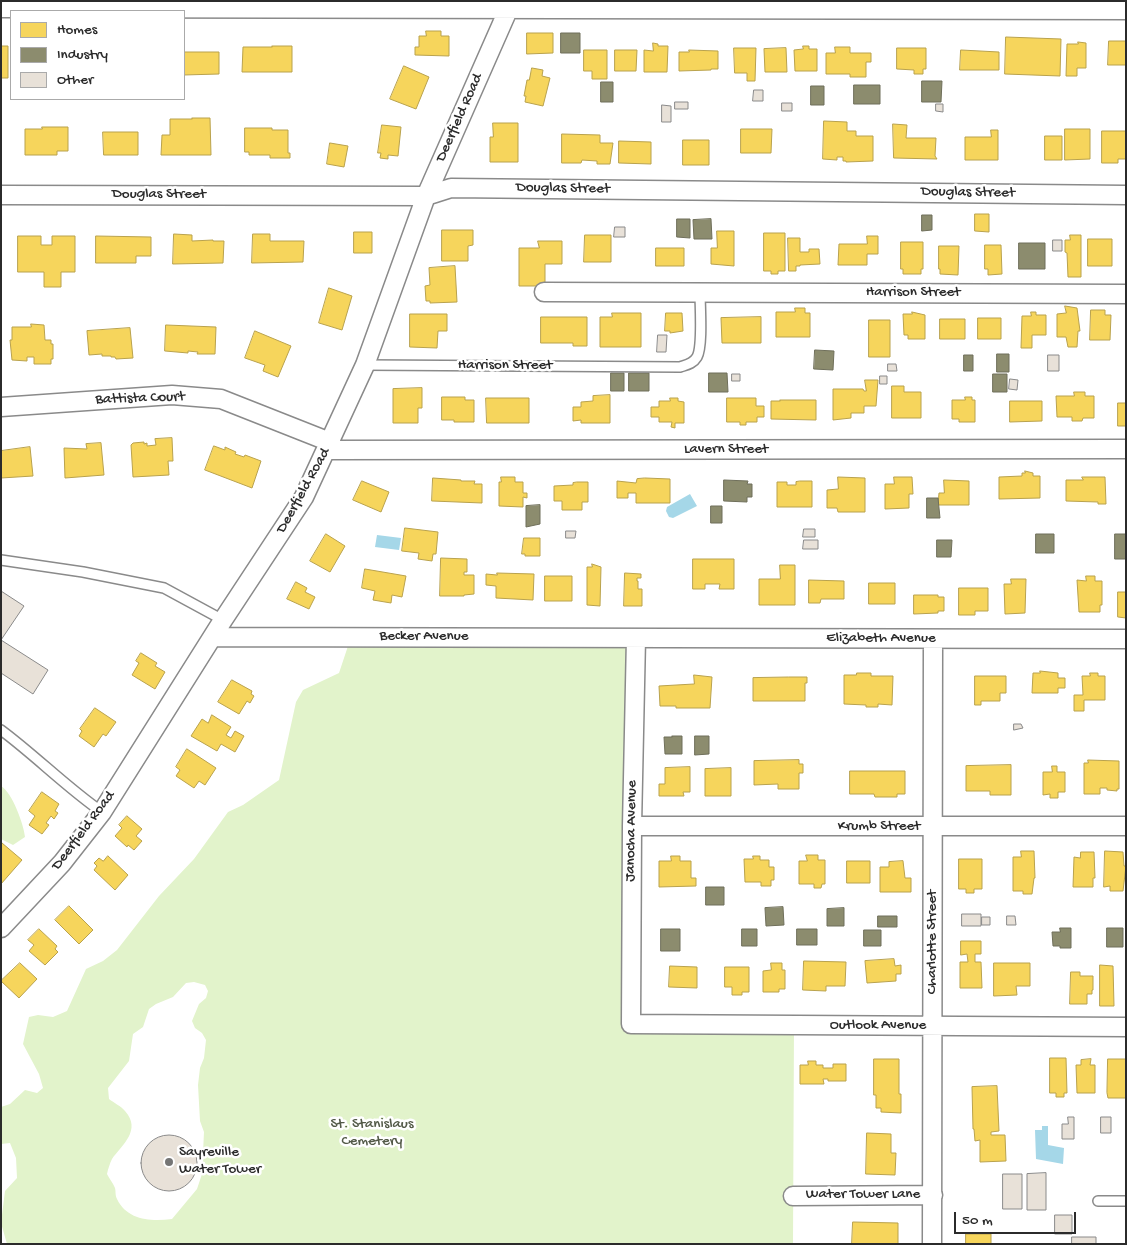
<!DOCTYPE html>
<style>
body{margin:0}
#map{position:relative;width:1127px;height:1245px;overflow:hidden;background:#fff;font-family:"Gochi Hand",sans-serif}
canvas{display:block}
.frame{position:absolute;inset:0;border:2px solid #2b2b2b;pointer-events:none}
.legend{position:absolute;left:10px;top:10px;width:175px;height:90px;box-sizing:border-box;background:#fff;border:1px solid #aaa;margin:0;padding:6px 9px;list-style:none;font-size:15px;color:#2b2b2b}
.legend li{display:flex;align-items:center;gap:10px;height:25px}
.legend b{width:25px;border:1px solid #aaa}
.scale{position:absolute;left:954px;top:1212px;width:122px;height:22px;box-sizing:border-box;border:2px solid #2b2b2b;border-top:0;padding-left:6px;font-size:15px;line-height:18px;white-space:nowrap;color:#2b2b2b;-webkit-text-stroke:4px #fff;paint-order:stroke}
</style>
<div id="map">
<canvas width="1127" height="1245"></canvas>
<div class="frame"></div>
<ul class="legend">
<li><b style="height:14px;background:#f6d55c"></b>Homes</li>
<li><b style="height:14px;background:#8c8c6e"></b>Industry</li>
<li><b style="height:14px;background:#e8e1d8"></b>Other</li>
</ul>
<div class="scale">50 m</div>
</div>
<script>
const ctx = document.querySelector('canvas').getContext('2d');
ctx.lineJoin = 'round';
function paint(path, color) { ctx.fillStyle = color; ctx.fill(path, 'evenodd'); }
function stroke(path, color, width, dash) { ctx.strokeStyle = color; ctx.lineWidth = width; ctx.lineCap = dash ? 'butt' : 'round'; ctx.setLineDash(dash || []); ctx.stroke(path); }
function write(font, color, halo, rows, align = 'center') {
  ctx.font = font + ' "Gochi Hand",sans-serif'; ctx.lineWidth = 5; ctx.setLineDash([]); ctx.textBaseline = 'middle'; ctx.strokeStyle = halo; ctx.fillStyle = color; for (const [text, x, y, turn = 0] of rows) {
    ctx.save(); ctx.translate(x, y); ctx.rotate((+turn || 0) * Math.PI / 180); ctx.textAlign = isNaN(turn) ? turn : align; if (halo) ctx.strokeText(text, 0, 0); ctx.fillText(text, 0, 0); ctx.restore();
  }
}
const green = new Path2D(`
 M351 637 636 638 631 1024 794 1025 793 1244H7L1 1223 5 1191 17 1178 16 1158 10 1143 1 1144V1107L10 1104 25 1090 37 1093 43 1088 39 1074 23 1044 29 1017 38 1015 53 1017 67 1011 86 969 103 961 117 950 159 896 194 859 228 812 243 805 279 780 296 702 303 690 339 673ZM194 982 205 985 208 991 206 998 199 1004 192 1021 195 1028 202 1033 206 1040 204 1058 200 1068 198 1085 200 1121 204 1132 202 1174 197 1189 172 1219C151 1222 127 1220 117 1199 115 1195 116 1192 115 1188 113 1183 109 1178 107 1174 108 1169 110 1163 112 1159 122 1145 142 1130 125 1111 121 1106 114 1103 109 1099L108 1088 129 1061 133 1034 143 1027 149 1009 156 1004 173 997 186 983Z
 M1 786C12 792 24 825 25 837L13 845 1 839Z`);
const water = new Path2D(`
 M690 494 697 506 673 518 669 517 666 511 667 507Z
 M377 535 401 538 399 550 375 547Z
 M1042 1126H1048V1145L1064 1148 1063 1164 1036 1159 1035 1130H1042Z`);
const homes = new Path2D(`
 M426 31H441V36H449V56L415 55V47H419V36H426Z
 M527 33H553V53L527 54Z
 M1006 37 1061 39 1060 76 1005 74Z
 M1109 41H1126V65H1108Z
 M1078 42 1086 43V68H1077V76H1066L1067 44H1078Z
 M653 43 658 44V46H668L667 72H644V50L653 51Z
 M1 46H8V78H1Z
 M272 46H292V72H242L243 47H272Z
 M803 46H809V49H817V71H795L794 50 803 49Z
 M835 47H850V53H871V62H866V77H850V74H826V53H835Z
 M734 48H756L755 81H747V73H735Z
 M786 48 787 72H765L764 49Z
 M897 48H926V69H923V74H914V70L897 69Z
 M584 50H607V79H592V71H584Z
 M615 50H637L636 71H615Z
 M689 50 718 51V69H711V70L679 71V52H689Z
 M961 50 999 52V70H960Z
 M184 52H219V74L184 75Z
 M404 66 429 77 416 109 390 99Z
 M532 68 543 70 542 76 550 78 543 106 525 102 526 96H524L527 80H529Z
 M192 118H210L211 155H161L162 135H170V119H192Z
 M824 121 847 122V131H856V136H873V161L846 162V161H843V157H837V160L823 159Z
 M493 123H518V162H490V137H493Z
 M893 124 907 125 906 138H936L935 156 937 159 894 158Z
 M382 125 401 127 398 156 388 155V159L380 158 381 153H378Z
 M42 127H68V151H57V155H25V129H42Z
 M245 128H272V130H288V153H290V158H270V155H249V152H245Z
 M741 129H772L771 153H741Z
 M1065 129H1090V159L1065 160Z
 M991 130H998V160H965V137H991Z
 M1102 131H1126V159H1118V163H1102Z
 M103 132H138V155H104Z
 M562 134 600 135V143H613L610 164H597V161L582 160 581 163H562Z
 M1045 136H1062V160H1045Z
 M683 140H709V165H683Z
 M619 141 651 142V164L619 163Z
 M330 143 348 146 344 167 327 164Z
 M975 214H989V232L975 231Z
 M442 230H473V245L468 246V261H442Z
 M717 231H734V266L711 264V248H717Z
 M354 232H372V253H354Z
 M764 233H785V271H778V274H771V271H764Z
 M174 234 192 235V241L213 240V241H224L223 263 173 264Z
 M253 234H270V241H304L303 262 252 263Z
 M585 235H611V262H584Z
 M1070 235H1081V277H1068L1067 253 1065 252V240H1070Z
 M18 236H41V245H52V236H75V272H61V287H44V272H18Z
 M96 236 151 237V256H136V263H96Z
 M867 236H878V254H867V265H838L839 244H867Z
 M788 238H800V252H809V249H819L820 264 800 265V266H796V271H789Z
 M1088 239H1112V266H1088Z
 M538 241H562V264H545V286H519V248H539Z
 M901 242H923V269H921V274H903V269H901Z
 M985 245H1001L1002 274 988 275V269H985Z
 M939 246H959L958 275 940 274V269H939Z
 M656 248H684V266H656Z
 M455 266 457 302 430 303V301H426L425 286 430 285 429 268Z
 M329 288 352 296 342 330 319 323Z
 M1065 306 1077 308 1080 331H1078L1077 347H1068L1066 337H1057V314L1066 313Z
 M795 308H805V313H810V337H776V312H795Z
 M1091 310H1105V315H1111L1110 340H1090Z
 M912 312 925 315V339H908V335H904L903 314H912Z
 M1031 312H1036V315H1046V335H1032V348H1021L1022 316H1031Z
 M612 313H641V347H600V317H612Z
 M666 313H682L683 331 670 333V331H665Z
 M410 314H447V331H438L437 348 410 347Z
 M541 317H587V346H573V343H541Z
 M761 317V343H722L721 318Z
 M978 318H1001V339H978Z
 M940 319H965V339H940Z
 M869 320H890V357H869Z
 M31 324 44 325 45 340H51V344H53V359H51V364H34V357H27V361L12 360 10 340H12V327H31Z
 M166 325 216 327 215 354H197L198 352 188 351V353L165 351Z
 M130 328 133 358 116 359 115 357H111V356H102V354L89 355 87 331Z
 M255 331 291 346 278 377 263 371 265 365 245 358Z
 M865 380H878L876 406H864V413H851V418L833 420V389H863L864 391H866Z
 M892 386H904V392H921V418H892Z
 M422 388V408H418V423H393V389Z
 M1074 392H1085V396H1094V418H1083L1082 421H1072V417H1057L1056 396H1074Z
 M610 395V423H581V420L573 421V407H581V402L593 401V396Z
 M442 397H465V400H474V422H454V420H442Z
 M965 397H972V400H975V422H959V419H952V400H965Z
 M486 398H529V423H487Z
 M670 398H678V401L684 402V423H675V428L671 427 672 422H659V417H651V407H659V401H670Z
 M727 398H756V406H764V417H757V422H746V425H740V422H727Z
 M780 400H816V420L771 419V401H780Z
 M1010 401H1042V421L1010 422Z
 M1118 403H1126V426H1118Z
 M172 438 173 461H168L169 475 133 477 131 445 133 443 144 442V444L147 443V446L156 445 155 439Z
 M101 443 104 475 65 478 64 448 87 449 86 444Z
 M214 446 225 450V447L236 452 235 454 244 457 245 455 261 461 252 488 205 470Z
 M30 447 33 476 1 478V451Z
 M1025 471 1033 473V476H1040V498L999 499V477L1022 476V473H1025Z
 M501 477H515V482H523V493H527V498L523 497V507L499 506V482H501Z
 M838 477 865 478V512H838L837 508H827V490L838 489Z
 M894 477H912L913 494H909V508L885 509V484H894Z
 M1082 477H1105L1106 504H1098V502L1066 501V480H1083Z
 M433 478 461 480V481H475L474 484H482V503L432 501Z
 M645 478 670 479V503H636V493H628V498H617V481L636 483 637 479Z
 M944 480 969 481V505H938L939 493H944Z
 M362 481 389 492 381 512 353 500Z
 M800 481H812V507H777V482H787V485H796V482Z
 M577 482H588V502H582V510H562V501H554V486L573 485V483Z
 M405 528 438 532 436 554H433L432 561 418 559 419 553 402 551Z
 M326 534 345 546 330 572 310 561Z
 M524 538H540V556H525V554H522Z
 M441 558 467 559V572H464V575H474V594L464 595V596H440Z
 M693 559H734V589H719L720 584H705V589H693Z
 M592 564 601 567 600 606 587 605V567H592Z
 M780 565H795V605H759V579H780Z
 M365 569 406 576 402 597 392 595 391 603 373 600 375 591 362 588Z
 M497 573 534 574 533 600 496 598V586L486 585V574L497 575Z
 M625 573 641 574V578H637V581H638V589H642V606H624Z
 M545 576H572V601H545Z
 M1086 576H1095V581H1102V605H1100V612H1079L1077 580 1086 581Z
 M1011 579H1026L1025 613 1005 614 1004 584H1011Z
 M809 580 844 581V599H821L820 603H809Z
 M296 582 307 588 305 592 315 597 309 609 287 599Z
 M869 583H895V604H869Z
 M959 588H988V611H975V615H959Z
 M1118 592H1126V618L1118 617Z
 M914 595H938V597H944V611H938V613L914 614Z
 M141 653 157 663 155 666 165 672 155 689 132 675 139 663 136 661Z
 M1040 671 1058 673V678H1065V688H1058V693H1032L1033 673H1040Z
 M857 673H871V676H893L892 705 878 704V707H866V705L844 704V675H856Z
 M1090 673H1098V676H1105V700H1084V711H1074V695H1083L1082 676H1090Z
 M694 675 712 677 710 708H676V706H660L659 686 694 684Z
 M975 676H1006V693H1000V701H981V705H975Z
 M789 677H807V683H805V701H753V678Z
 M232 680 252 691 251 694 254 696 250 703 247 701 239 714 218 702Z
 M95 708 116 722 106 736 103 734 94 747 79 736 82 731 80 729Z
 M212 715 231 727 226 735 231 738 235 731 244 736 235 752 221 744 217 751 191 736 202 719 208 723Z
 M187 749 216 768 205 785 199 781 194 788 176 776 180 770 176 767Z
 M799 760V764H803V773H799V789H778V784L754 785V761Z
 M1088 760 1119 761V789H1117V791L1107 790V788H1100V794H1084V763H1088Z
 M1011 765V795H990V791H966V766Z
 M1052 766H1057V772H1065V792H1058V798H1050V794L1043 795V772H1052Z
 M690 767V792H683L684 796H659V784H665V768Z
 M731 768V796H705V769Z
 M850 771H905V794H897V797H875L874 794H850Z
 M42 792 59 804 55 811 58 813 54 819 51 816 46 823 49 825 42 834 29 825 35 816 29 811Z
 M127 816 142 829 136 836 142 841 134 850 128 845 127 847 115 836 122 828 119 825Z
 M2 843 22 860 1 884V845Z
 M1021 851H1034L1035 878H1034L1032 894H1023V891H1013V857H1021Z
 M1105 851 1123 852 1124 866H1126L1123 891H1110V886L1104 887Z
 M1081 852H1094L1095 878H1093V887H1073L1074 857 1080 858Z
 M806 855H818V860H825V884H822L821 888H814V884H799V861H807Z
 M108 856 128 875 115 890 94 870 97 866 94 863 99 858 103 861Z
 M671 856H680V861H691V878H696V886L659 887V861H671Z
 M753 856H760V860H769V867H774V880H771V886H761V882H745L744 859H753Z
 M959 859H982V889H974V893H966V889H959Z
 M847 861H870V883H847Z
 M903 861 905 878H911V892H880V867H889V862Z
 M69 906 93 930 79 944 55 920Z
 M39 929 57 946 55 949 58 952 45 965 29 951 34 945 28 940Z
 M961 941H981V954H975V962H981L982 988H960V962H968L967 954 961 955Z
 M894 959 895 966 901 965V974H896V981L867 983 865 961Z
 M804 961 846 962 845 986H826V991L803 990Z
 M20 963 37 979 19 998 1 981Z
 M771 963H782V970H785V989H779V992H763V971L771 970Z
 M994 963H1030V986H1016L1017 995 994 996Z
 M1100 965 1113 966 1114 1006H1100Z
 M670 966 697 967V988L669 987Z
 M725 967H749V992H742V995H732V987H725Z
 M1071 972H1080V976H1093V990H1092V994H1087V1004H1070Z
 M1050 1058H1066L1067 1093H1064V1097H1056V1093H1050Z
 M874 1059H899V1094H901V1113L881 1112V1108H876V1095H874Z
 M1091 1059 1090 1065H1095V1093H1077L1076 1065H1081V1060Z
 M1108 1059H1126V1098H1108L1107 1093Z
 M808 1061H816V1065H823V1068H833V1064H846V1081H828V1079H823L824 1084H800V1065H808Z
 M997 1086 999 1131 991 1132V1135H1005L1006 1161 980 1162V1140L975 1141 974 1129H973L972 1087Z
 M867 1133 891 1134V1153H896L895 1175 866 1174Z
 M853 1222 898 1223V1244H852Z
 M966 1234H991V1244H966Z`);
const industry = new Path2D(`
 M561 33H580V53H561Z
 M922 81H942L941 102H922Z
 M601 82H613V102H601Z
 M854 85H880V104H854Z
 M811 86H824V105H811Z
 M922 215H932V230L922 231Z
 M677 219H690V238L677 237Z
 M711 219 712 239H694L693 220Z
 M1019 243H1045V269H1019Z
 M815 350 834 351 833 370 814 369Z
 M997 354H1009V372H997Z
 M964 355H973V371H964Z
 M611 373H624V391H611Z
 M629 373H649V391H629Z
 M709 373H727L728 392H709Z
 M993 374H1007V392H993Z
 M724 480 748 481 747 484H752V497H747V502L724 501Z
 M927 498H938L940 518H927Z
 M540 505V524L526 527V506Z
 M711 506H722V523H711Z
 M1036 534H1054V553H1036Z
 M1115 534H1126V559H1115Z
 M937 540H952L951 557H937Z
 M672 736H682V754H665L664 737H672Z
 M695 736H709V754L695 755Z
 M706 887H724V905H706Z
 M783 907 784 925 766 926 765 908Z
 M844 908V926H827V909Z
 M878 916H897V927H878Z
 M1060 928H1071V948H1060V946H1053L1052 932H1060Z
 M1107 928H1123V947H1107Z
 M661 929H680V951H661Z
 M742 929H757V946H742Z
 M797 929H817V945H797Z
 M864 930H881V946H864Z`);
const building = new Path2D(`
 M754 90H763V101H753Z
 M675 102H688V109H675Z
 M782 103H792V111H782Z
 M936 104H943V112L936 111Z
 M662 105 671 106V122H662Z
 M615 227H625V237H614Z
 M1053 240H1062V251H1053Z
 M658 335H667L666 352H657Z
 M1048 355H1059V371H1048Z
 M888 364H896L897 371H888Z
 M732 374H740V381H732Z
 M880 376H887V384H880Z
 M1010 379 1018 380 1017 390 1009 389Z
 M804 529H815V537H803Z
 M566 531H576L575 538H566Z
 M804 540H818V549H803Z
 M1 591 24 606 1 640 48 670 33 694 1 673Z
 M1014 724H1021L1023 728 1014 730Z
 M962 914H981V926H962Z
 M1007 916H1015L1016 925H1007Z
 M982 917H990V925H982Z
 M1068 1117H1074V1139H1062V1124H1068Z
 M1101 1117H1111V1133H1101Z
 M141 1163a28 28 0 1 1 56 0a28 28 0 1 1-56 0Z
 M1046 1173V1210H1027V1174Z
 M1003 1174H1022V1209H1003Z
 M1055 1215H1072V1234H1055Z
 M1072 1237H1096V1244H1072Z`);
const lane = new Path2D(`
 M365 365 680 367C686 365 693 364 697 357 703 346 700 307 700 292
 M1 560 83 572 164 588 223 620
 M1 730C36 756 66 787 102 812
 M1098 1201H1126`);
const street = new Path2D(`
 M1 8 1126 10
 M1 195 426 196 451 188 1126 195
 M544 292 1126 294
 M1 407 172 395 221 399 330 442
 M326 450 1126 449
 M213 637 1126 639
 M636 638 632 826 631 1024 1126 1027
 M632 826H1126
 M1 928 62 863 102 812 223 620 304 497 365 365 426 196 512 1
 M793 1196 933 1195
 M932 1244 933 640`);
const markers = [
 [169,1162,5,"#757575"]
];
const streetNames = [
 ["Deerfield Road",460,118,-66],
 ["Douglas Street",563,189,1],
 ["Douglas Street",968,193,1],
 ["Douglas Street",159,195],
 ["Harrison Street",913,293],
 ["Harrison Street",505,366],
 ["Battista Court",140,399,-2],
 ["Lavern Street",726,450],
 ["Deerfield Road",304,491,-61],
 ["Becker Avenue",424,637],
 ["Elizabeth Avenue",881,639],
 ["Krumb Street",879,827],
 ["Deerfield Road",84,831,-53],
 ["Janocha Avenue",632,831,-89],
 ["Charlotte Street",933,942,-90],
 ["Outlook Avenue",878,1026],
 ["Water Tower Lane",863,1195]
];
const parkNames = [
 ["St. Stanislaus",372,1125],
 ["Cemetery",372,1142]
];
const poiNames = [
 ["Sayreville",179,1153],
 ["Water Tower",179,1170]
];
paint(green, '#e2f3cb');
paint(water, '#a5d7e8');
paint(homes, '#f6d55c');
stroke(homes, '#b9a24d', 1);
paint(industry, '#8c8c6e');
stroke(industry, '#6f6f5a', 1);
paint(building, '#e8e1d8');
stroke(building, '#8a8a8a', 1);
stroke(lane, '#8a8a8a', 12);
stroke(street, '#8a8a8a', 21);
stroke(lane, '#fff', 9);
stroke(street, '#fff', 18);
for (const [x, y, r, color] of markers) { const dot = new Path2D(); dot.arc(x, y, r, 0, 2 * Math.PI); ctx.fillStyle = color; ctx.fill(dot); stroke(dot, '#fff', 2); }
write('15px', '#2b2b2b', '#fff', streetNames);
write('15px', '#535a48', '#fff', parkNames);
write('15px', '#2b2b2b', '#fff', poiNames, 'left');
</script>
